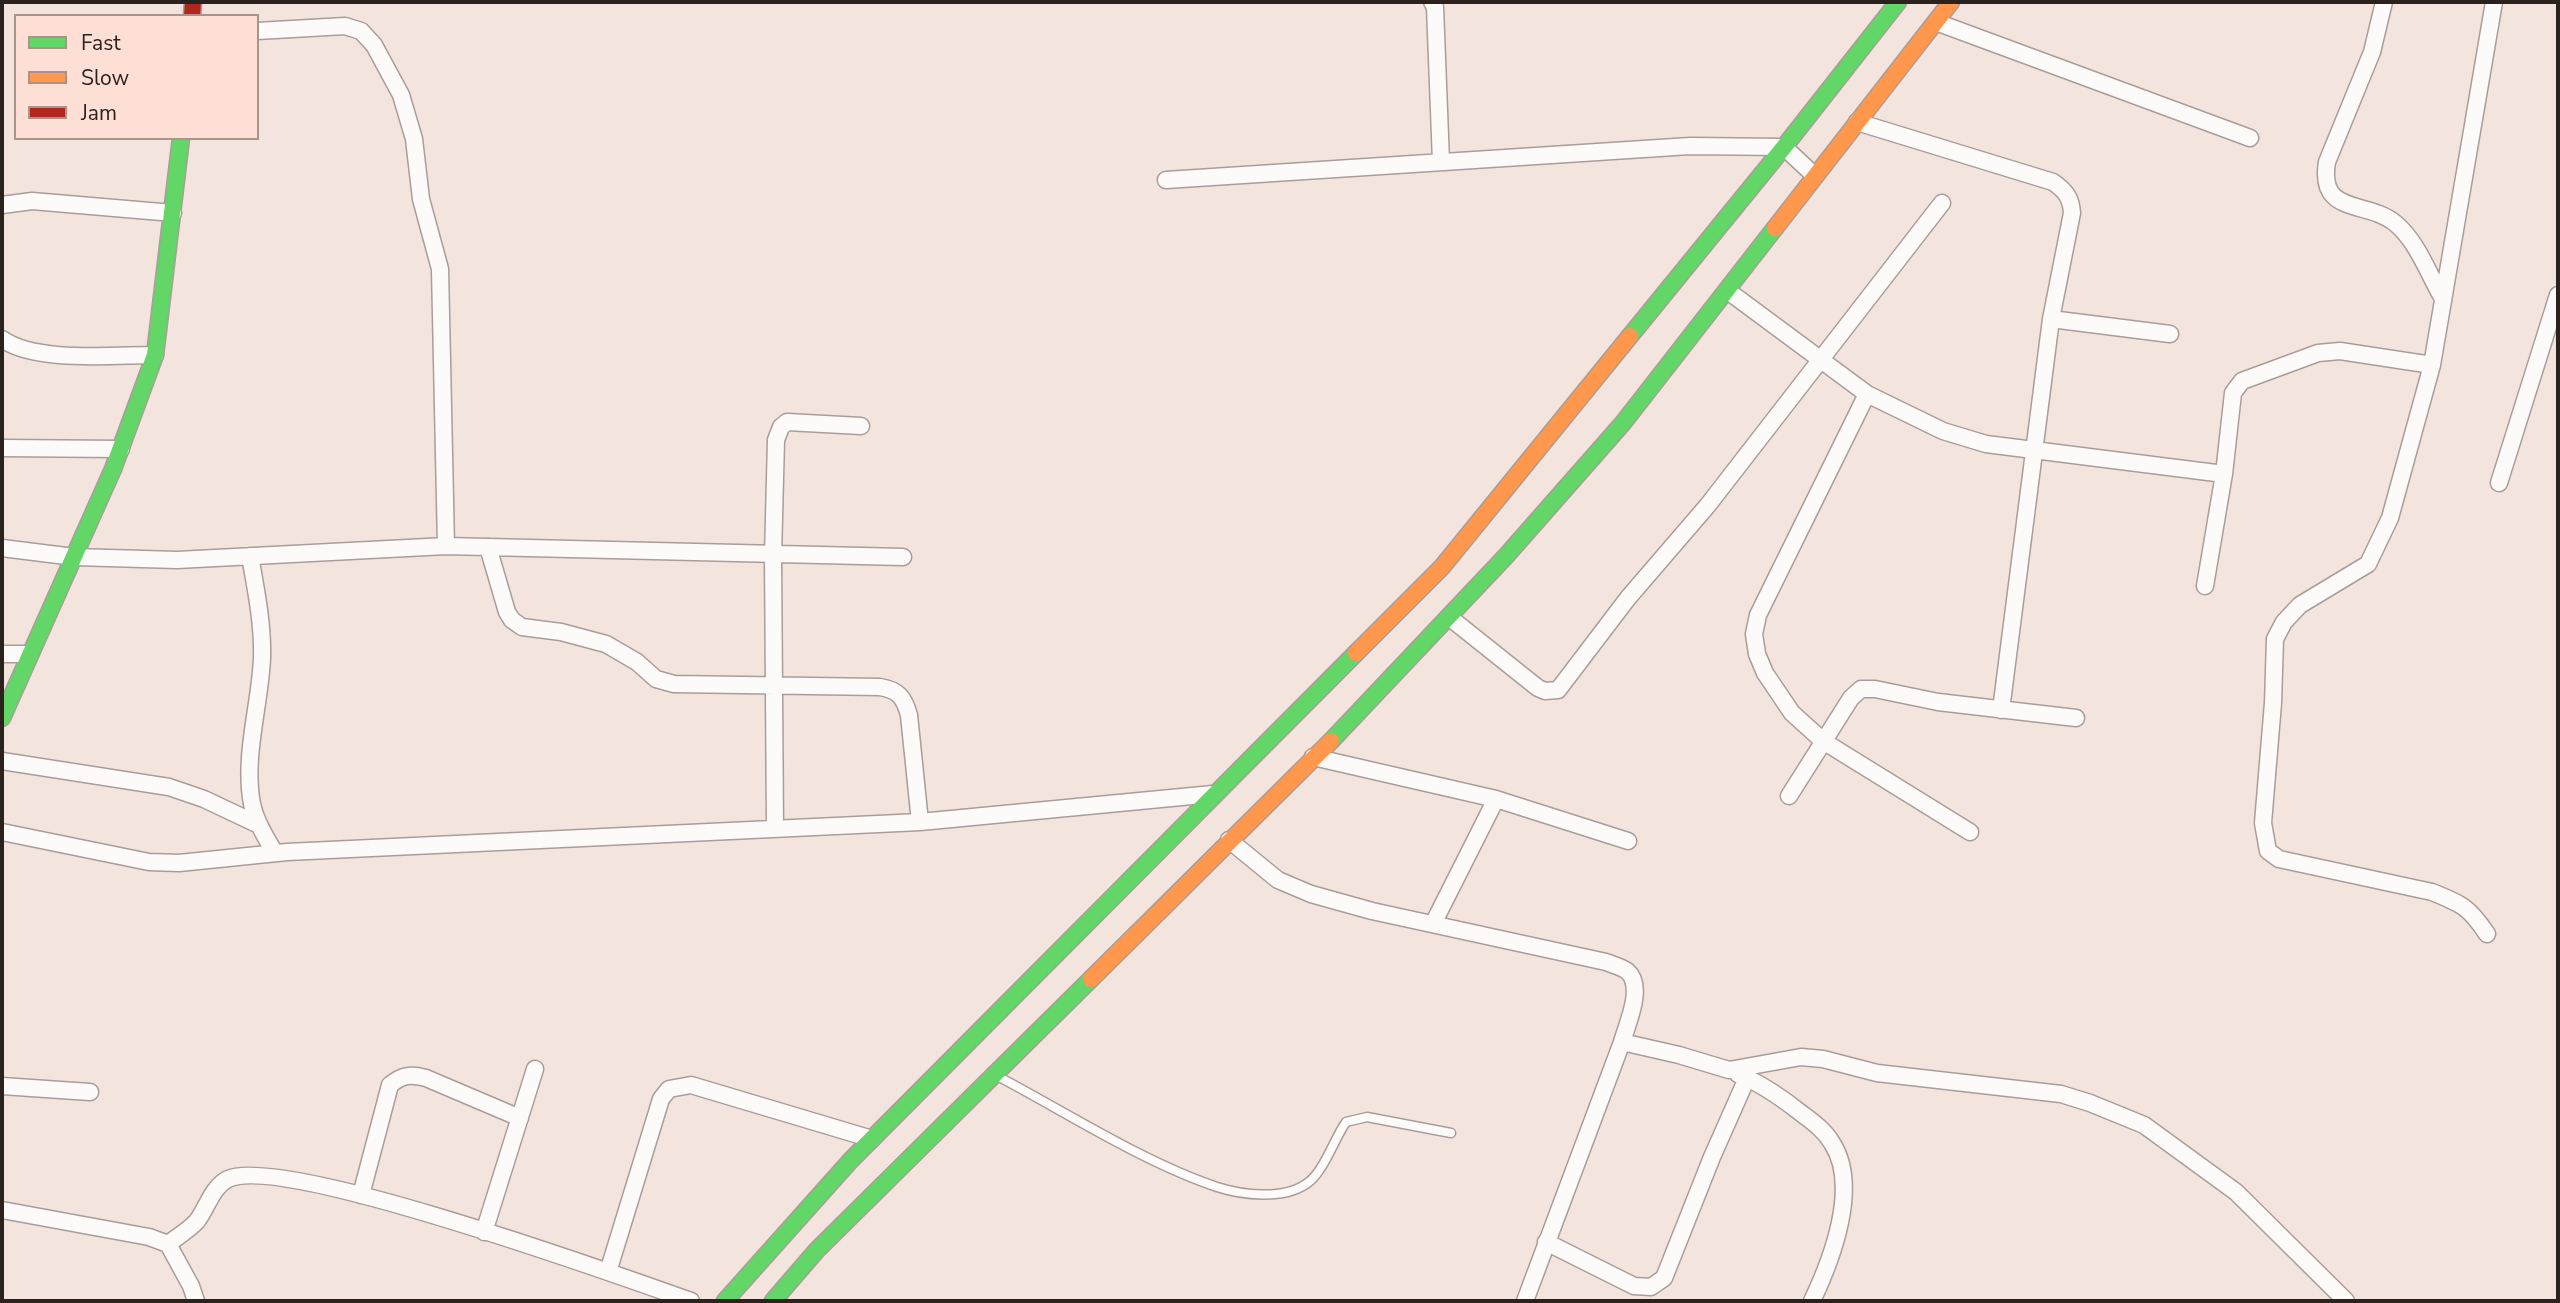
<!DOCTYPE html>
<style>
body{margin:0}
#map{position:relative;width:2560px;height:1303px;overflow:hidden;background:#f4e4de;font-family:"Nunito Sans",sans-serif}
canvas{display:block}
.frame{position:absolute;inset:0;border:4px solid #2b211d;pointer-events:none}
.legend{position:absolute;left:14px;top:14px;width:245px;height:126px;box-sizing:border-box;background:#fddfd5;border:2px solid #a9938b;margin:0;padding:9px 12px;list-style:none;font-size:21px;color:#2b211d}
.legend li{display:flex;align-items:center;gap:14px;height:35px}
.legend b{width:35px;border:2px solid #a9938b}
</style>
<div id="map">
<canvas width="2560" height="1303"></canvas>
<div class="frame"></div>
<ul class="legend">
<li><b style="height:9px;background:#63d668"></b>Fast</li>
<li><b style="height:9px;background:#ff974d"></b>Slow</li>
<li><b style="height:9px;background:#b3261e"></b>Jam</li>
</ul>
</div>
<script>
const ctx = document.querySelector('canvas').getContext('2d');
ctx.lineJoin = 'round';
function stroke(path, color, width, dash) { ctx.strokeStyle = color; ctx.lineWidth = width; ctx.lineCap = dash ? 'butt' : 'round'; ctx.setLineDash(dash || []); ctx.stroke(path); }
const lane = new Path2D(`
 M1001 1078C1069 1114 1145 1163 1217 1187 1242 1195 1283 1200 1306 1184 1323 1174 1334 1139 1346 1122L1367 1117 1451 1133`);
const street = new Path2D(`
 M1432 2 1435 7 1441 162
 M2384 2 2372 52 2327 162C2318 216 2367 200 2395 223 2417 241 2428 273 2442 297
 M1936 22 2250 138
 M257 31 345 26 361 31 374 45 401 95 414 139 421 199 440 269 446 546
 M1857 122 2053 182C2066 191 2071 198 2072 213L2051 319 2001 710
 M1166 180 1690 146 1784 147 1815 176
 M2 205 32 201 173 213
 M1728 291 1867 394 1943 431 1986 444 2224 474 2233 393 2242 381 2318 353 2340 351 2432 365
 M2051 319 2170 334
 M2 339C35 363 113 355 155 355
 M1867 394 1758 615 1754 634 1757 654 1765 673 1792 713 1823 741 1970 832
 M2 448 121 449
 M2499 483 2558 295
 M488 547 507 612 512 620 522 627 561 632 606 644 637 662 656 679 674 684 880 687C898 690 904 697 909 715L920 822
 M2 548 74 557 177 560 446 546 903 557
 M250 556C256 590 263 624 262 658 260 706 243 756 252 804 256 822 266 838 275 853
 M2205 586 2224 474
 M1449 617 1538 688 1545 691 1558 690 1628 598 1708 505 1942 203
 M2 654H30
 M1313 757 1496 799 1628 841
 M2 761 169 787 204 799 259 825
 M1789 796 1851 698 1861 689H1875L1938 702 2076 718
 M775 828 773 556 776 440 781 427 787 422 861 426
 M2 832 149 862 179 863 287 852 920 822 1213 794
 M1229 840 1278 880 1311 894 1372 911 1606 962C1613 965 1622 967 1627 971 1645 986 1627 1024 1622 1042L1679 1055 1729 1070 1801 1057 1823 1059 1877 1073 2061 1094 2090 1103 2144 1125 2236 1192 2346 1301
 M1433 924 1496 799
 M2487 934C2469 907 2462 904 2432 892L2279 859 2268 851 2263 823 2273 703 2275 639 2284 622 2300 605 2368 564 2390 518 2432 365 2494 2
 M1738 1074C1760 1083 1779 1096 1797 1110 1810 1120 1824 1129 1832 1143 1860 1186 1832 1259 1812 1301
 M2 1086 90 1092
 M361 1195 390 1085C402 1075 410 1074 426 1078L520 1118
 M2 1210 149 1237 168 1244 191 1286 196 1301
 M484 1232 535 1069
 M1546 1242 1634 1286 1651 1287 1664 1278 1712 1157 1747 1078
 M168 1244C177 1237 189 1230 197 1221 207 1208 212 1187 228 1179 282 1154 620 1276 691 1301
 M608 1272 661 1099 669 1089 691 1085 872 1139
 M1525 1301 1622 1042`);
const fast = new Path2D(`
 M1630 336 1784 147 1898 2
 M2 718 113 469 155 355 181 138
 M1331 741 1506 556 1623 423 1775 228
 M725 1301 851 1160 1356 653
 M773 1301 817 1250 1091 979`);
const slow = new Path2D(`
 M1775 228 1951 2
 M1356 653 1442 567 1630 336
 M1091 979 1331 741`);
const jam = new Path2D(`
 M192 16 193 2`);
stroke(lane, '#a99d99', 11);
stroke(street, '#a99d99', 19);
stroke(fast, '#a99d99', 19);
stroke(slow, '#a99d99', 19);
stroke(jam, '#a99d99', 19);
stroke(lane, '#fdfbfa', 8);
stroke(street, '#fdfbfa', 16);
stroke(fast, '#63d668', 16);
stroke(slow, '#ff974d', 16);
stroke(jam, '#b3261e', 16);
</script>
